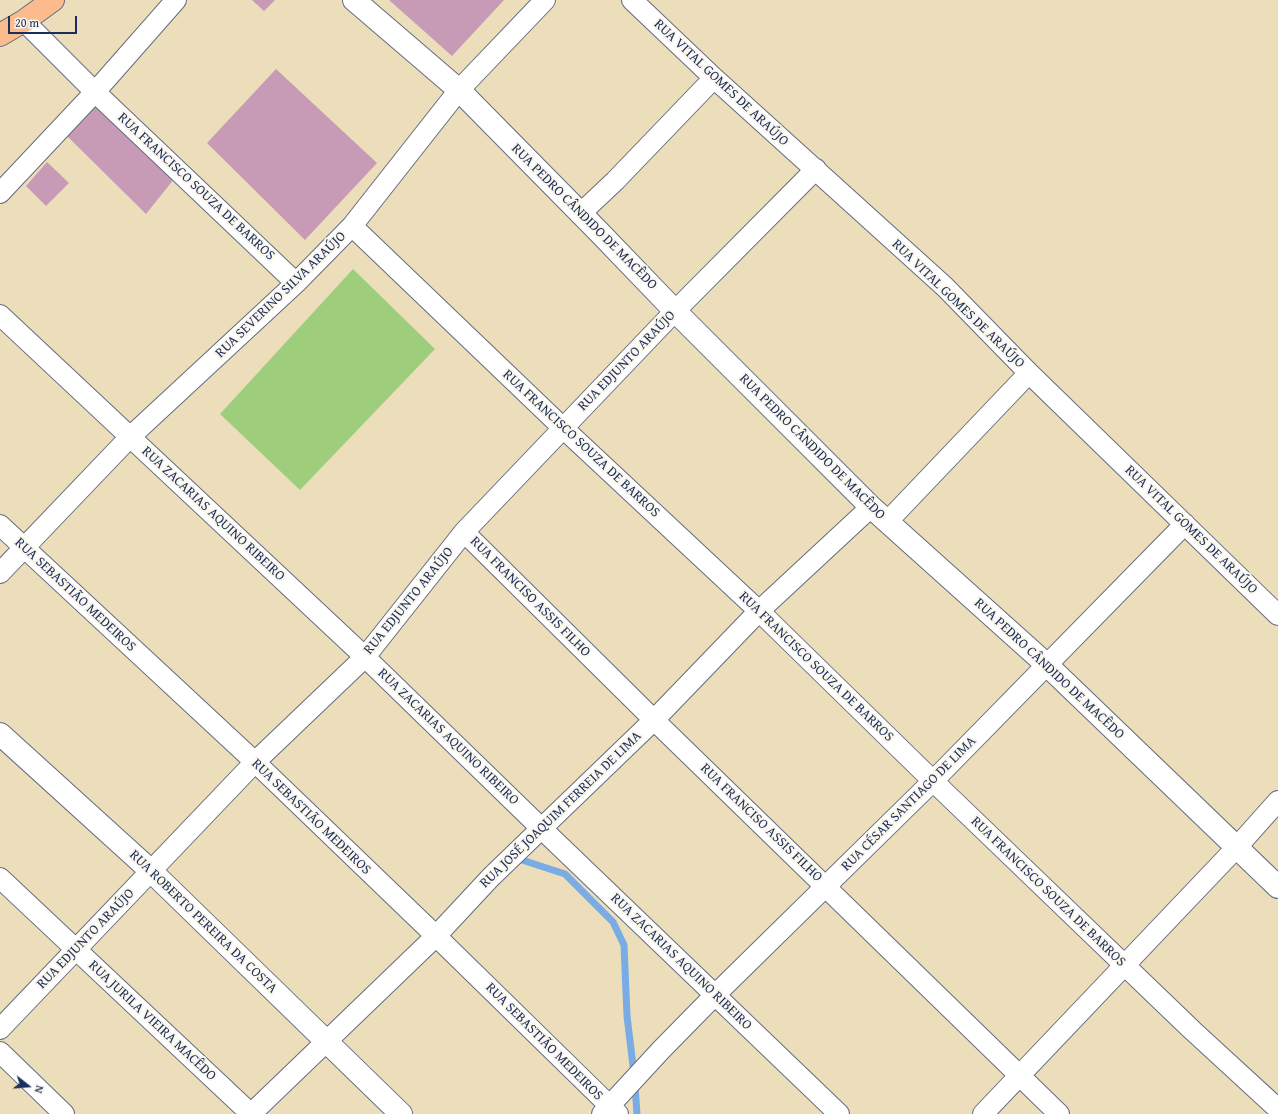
<!DOCTYPE html>
<meta charset="utf-8">
<style>
body{margin:0}
#map{position:relative;width:1278px;height:1114px;overflow:hidden;background:#eddebb;font-family:"Gentium Book Plus",serif}
canvas{display:block}
.north{position:absolute;left:8px;top:1066px;width:40px;height:40px;-webkit-text-stroke:3px #fbf7ec;paint-order:stroke;rotate:107deg;font-size:11px;font-weight:700;line-height:16px;text-align:center;color:#1b2f5e}
.north::after{content:'';display:block;margin:auto;width:14px;height:18px;background:#1b2f5e;clip-path:polygon(50% 0,100% 100%,50% 72%,0 100%)}
.scale{position:absolute;left:8px;top:16px;width:69px;height:18px;box-sizing:border-box;border:2px solid #1b2f5e;border-top:0;padding-left:5px;font-size:12px;line-height:14px;white-space:nowrap;color:#1b2f5e;-webkit-text-stroke:3px #fbf7ec;paint-order:stroke}
</style>
<div id="map">
<canvas width="1278" height="1114"></canvas>
<div class="north">N</div>
<div class="scale">20 m</div>
</div>
<script>
const ctx = document.querySelector('canvas').getContext('2d');
ctx.lineJoin = 'round';
function paint(path, color) { ctx.fillStyle = color; ctx.fill(path, 'evenodd'); }
function stroke(path, color, width, dash) { ctx.strokeStyle = color; ctx.lineWidth = width; ctx.lineCap = dash ? 'butt' : 'round'; ctx.setLineDash(dash || []); ctx.stroke(path); }
function write(font, color, halo, rows, align = 'center') {
  ctx.font = font + ' "Gentium Book Plus",serif'; ctx.lineWidth = 4; ctx.setLineDash([]); ctx.textBaseline = 'middle'; ctx.strokeStyle = halo; ctx.fillStyle = color; for (const [text, x, y, turn = 0] of rows) {
    ctx.save(); ctx.translate(x, y); ctx.rotate((+turn || 0) * Math.PI / 180); ctx.textAlign = isNaN(turn) ? turn : align; if (halo) ctx.strokeText(text, 0, 0); ctx.fillText(text, 0, 0); ctx.restore();
  }
}
const green = new Path2D(`
 M353 269 435 349 300 490 220 414Z`);
const stream = new Path2D(`
 M522 860 565 874 613 922 624 945 627 1016 634 1074
 M635 1085 637 1114`);
const building = new Path2D(`
 M252 0H275L264 11Z
 M389 0H504L452 56Z
 M276 69 377 163 305 240 207 143Z
 M96 106 174 179 146 214 67 136Z
 M47 162 69 183 46 206 26 186Z`);
const minor = new Path2D(`
 M632 0 714 78 945 287 1029 373 1278 615
 M24 21 95 92 296 283
 M0 193 95 92 176 0
 M580 214 615 181 714 78
 M352 226 563 428 759 611 933 781 1192 1030 1278 1109
 M0 315 365 657 541 828 839 1114
 M887 522 1029 373
 M0 525 255 762 436 936 618 1114
 M464 532 654 720 1059 1114
 M0 573 130 437 296 283 352 226 459 90 545 0
 M0 878 251 1114
 M0 1029 255 762 365 657 464 532 675 311 816 169
 M0 1052 64 1114
 M251 1114 436 936 491 877 654 720 759 611 871 507
 M602 1114 661 1050 715 995 933 781 1185 524
 M983 1114 1237 847 1278 801`);
const tertiary = new Path2D(`
 M354 0 459 90 599 232 675 311 871 507 1047 665 1278 887
 M0 734 151 871 401 1114`);
const primary = new Path2D(`
 M0 35 24 21 53 0`);
const streetNames = [
 ["RUA VITAL GOMES DE ARAÚJO",721,83,43],
 ["RUA FRANCISCO SOUZA DE BARROS",196,187,43],
 ["RUA PEDRO CÂNDIDO DE MACÊDO",584,217,45],
 ["RUA SEVERINO SILVA ARAÚJO",281,295,-44],
 ["RUA VITAL GOMES DE ARAÚJO",958,304,44],
 ["RUA EDJUNTO ARAÚJO",627,361,-46],
 ["RUA FRANCISCO SOUZA DE BARROS",581,444,43],
 ["RUA PEDRO CÂNDIDO DE MACÊDO",812,447,45],
 ["RUA ZACARIAS AQUINO RIBEIRO",213,514,43],
 ["RUA VITAL GOMES DE ARAÚJO",1191,530,44],
 ["RUA SEBASTIÃO MEDEIROS",75,595,43],
 ["RUA FRANCISO ASSIS FILHO",530,597,45],
 ["RUA EDJUNTO ARAÚJO",409,601,-51],
 ["RUA FRANCISCO SOUZA DE BARROS",816,667,44],
 ["RUA PEDRO CÂNDIDO DE MACÊDO",1049,669,43],
 ["RUA ZACARIAS AQUINO RIBEIRO",448,737,44],
 ["RUA CÉSAR SANTIAGO DE LIMA",909,804,-45],
 ["RUA JOSÉ JOAQUIM FERREIA DE LIMA",561,810,-44],
 ["RUA SEBASTIÃO MEDEIROS",311,817,44],
 ["RUA FRANCISO ASSIS FILHO",761,823,44],
 ["RUA FRANCISCO SOUZA DE BARROS",1048,892,44],
 ["RUA ROBERTO PEREIRA DA COSTA",203,922,44],
 ["RUA EDJUNTO ARAÚJO",86,939,-46],
 ["RUA ZACARIAS AQUINO RIBEIRO",681,962,44],
 ["RUA JURILA VIEIRA MACÊDO",152,1021,43],
 ["RUA SEBASTIÃO MEDEIROS",544,1042,45]
];
paint(green, '#9ecd7b');
stroke(stream, '#79ace5', 7);
paint(building, '#c79ab6');
stroke(minor, '#646c7f', 22);
stroke(tertiary, '#646c7f', 24);
stroke(primary, '#646c7f', 24);
stroke(minor, '#fff', 20);
stroke(tertiary, '#fff', 22);
stroke(primary, '#fbbb8c', 22);
write('14px', '#1b2f5e', '#fbf7ec', streetNames);
</script>
